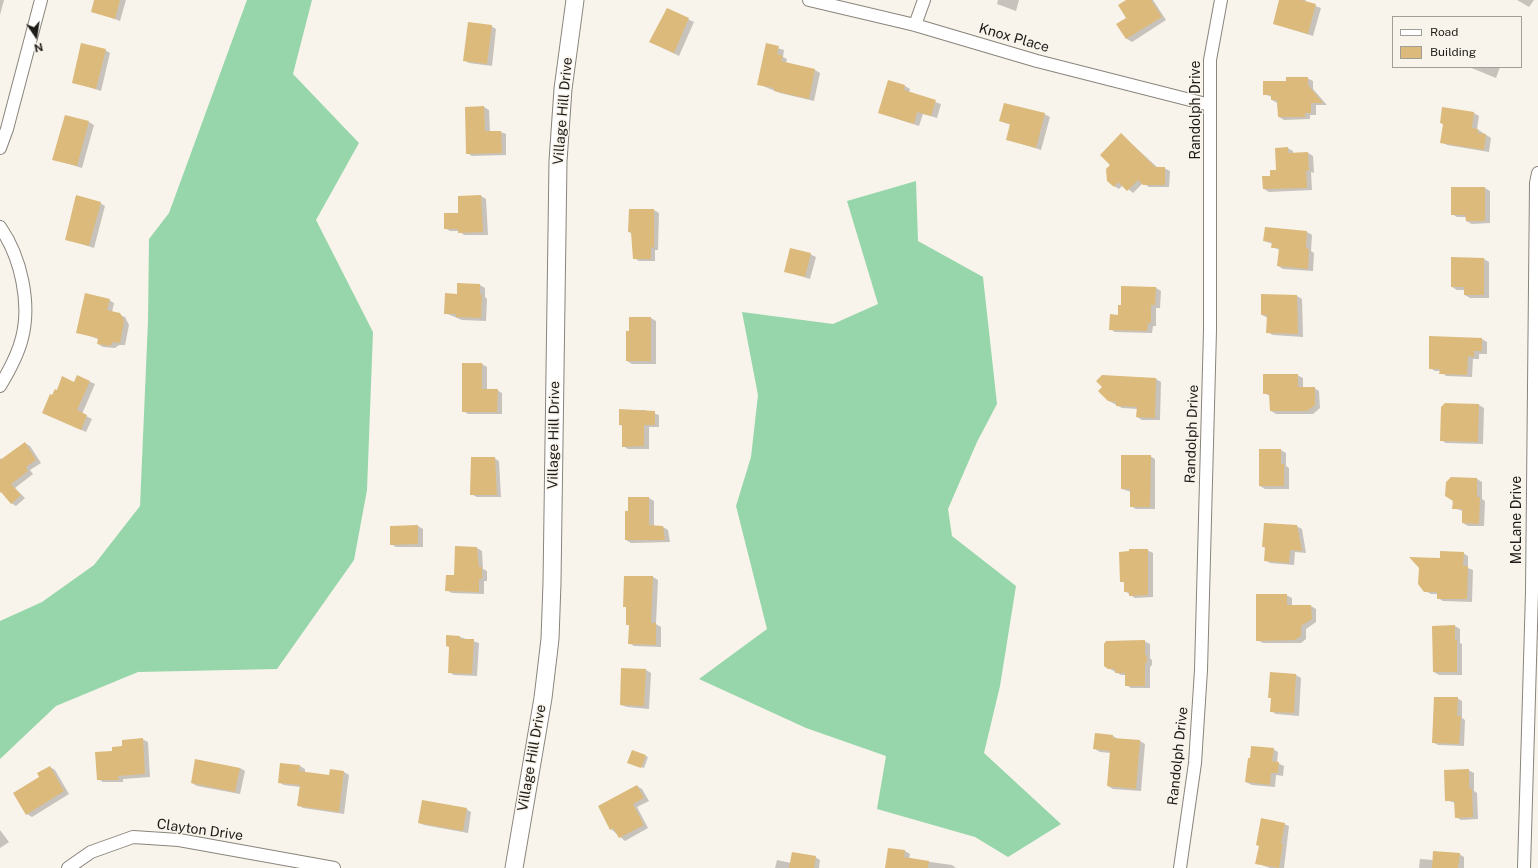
<!DOCTYPE html>
<style>
body{margin:0}
#map{position:relative;width:1538px;height:868px;overflow:hidden;background:#f9f4eb;font-family:"Public Sans",sans-serif}
canvas{display:block}
.legend{position:absolute;left:1392px;top:16px;width:130px;height:52px;box-sizing:border-box;background:#f9f4eb;border:1px solid #a19e97;margin:0;padding:5px 7px;list-style:none;font-size:12px;color:#1d1c19}
.legend li{display:flex;align-items:center;gap:8px;height:20px}
.legend b{width:20px;border:1px solid #a19e97}
.north{position:absolute;left:16px;top:16px;width:40px;height:40px;-webkit-text-stroke:3px #f9f4eb;paint-order:stroke;rotate:167deg;font-size:11px;font-weight:700;line-height:16px;text-align:center;color:#1d1c19}
.north::after{content:'';display:block;margin:auto;width:14px;height:18px;background:#1d1c19;clip-path:polygon(50% 0,100% 100%,50% 72%,0 100%)}
</style>
<div id="map">
<canvas width="1538" height="868"></canvas>
<ul class="legend">
<li><b style="height:5px;background:#fff"></b>Road</li>
<li><b style="height:11px;background:#dbba7b"></b>Building</li>
</ul>
<div class="north">N</div>
</div>
<script>
const ctx = document.querySelector('canvas').getContext('2d');
ctx.lineJoin = 'round';
function paint(path, color) { ctx.fillStyle = color; ctx.fill(path, 'evenodd'); }
function stroke(path, color, width, dash) { ctx.strokeStyle = color; ctx.lineWidth = width; ctx.lineCap = dash ? 'butt' : 'round'; ctx.setLineDash(dash || []); ctx.stroke(path); }
function write(font, color, halo, rows, align = 'center') {
  ctx.font = font + ' "Public Sans",sans-serif'; ctx.lineWidth = 3; ctx.setLineDash([]); ctx.textBaseline = 'middle'; ctx.strokeStyle = halo; ctx.fillStyle = color; for (const [text, x, y, turn = 0] of rows) {
    ctx.save(); ctx.translate(x, y); ctx.rotate((+turn || 0) * Math.PI / 180); ctx.textAlign = isNaN(turn) ? turn : align; if (halo) ctx.strokeText(text, 0, 0); ctx.fillText(text, 0, 0); ctx.restore();
  }
}
const forest = new Path2D(`
 M247 0H312L293 74 359 143 316 220 373 332 367 490 354 560 277 669 138 672 56 706 0 759V621L42 602 94 565 140 506 148 321 149 239 169 213Z
 M916 181 918 241 983 277 997 404 977 442 948 509 952 536 1016 586 1000 686 984 753 1061 824 1008 857 975 837 877 809 886 756 806 728 699 679 767 629 736 506 751 457 758 395 742 312 833 324 878 304 847 201Z`);
const shadow = new Path2D(`
 M0 0H4L0 15Z
 M95 0H126L120 21 92 11Z
 M998 0H1019L1016 11 997 4Z
 M1128 0H1153L1166 20 1132 42 1127 39 1118 24 1127 18Z
 M1280 0H1306L1305 2 1321 8 1313 36 1274 24Z
 M1517 0H1534L1529 7Z
 M667 10 694 22 679 56 650 42Z
 M491 26 496 29 492 66 469 63 464 60Z
 M767 45 784 50 783 57 787 59 786 63 815 70 820 73 814 101 780 93 758 84Z
 M105 50 110 53 101 91 73 82Z
 M1469 67H1500L1496 78Z
 M1307 78 1313 81V89L1327 105H1316V115H1310V119L1284 120 1279 117 1277 103 1272 100V97L1264 94 1287 82Z
 M905 86 910 89 909 93 941 104 937 118 923 114 919 126 879 113Z
 M484 107 489 110 490 132H501L506 134V155L472 156 467 153 466 108Z
 M1443 108 1474 113 1479 116 1477 129 1491 138 1489 152 1447 145 1442 142 1444 125Z
 M1044 114 1050 117 1041 150 1007 139 1011 125 1000 121Z
 M89 122 94 125 82 168 53 159Z
 M1121 134 1158 168H1164L1170 171 1169 187H1149L1143 183 1133 193 1123 185 1119 189 1114 186 1112 165Z
 M1288 148 1293 151V154L1308 153 1313 156 1314 173 1311 172 1312 190 1269 192 1264 189 1277 170Z
 M1485 188 1490 191V223L1472 224 1466 221V217H1457L1452 214Z
 M481 196 486 199 488 235H464L459 231H450L445 228 460 214 459 197Z
 M100 203 105 206 94 248 66 239Z
 M654 210 659 213 658 250H655V261H639L634 258 632 234 629 232Z
 M1307 232 1312 235 1311 251 1314 253 1313 271 1283 269 1278 266 1280 250 1272 247 1273 244 1264 241Z
 M810 254 816 257 810 279 785 271Z
 M1452 258 1484 259 1489 262V298H1470L1465 295V290H1457L1452 287Z
 M480 285 485 288V297L487 299 486 321 462 320 445 313 458 295Z
 M1156 288 1161 291 1160 308H1156V326H1153L1152 333 1115 332 1110 329 1118 316 1122 306Z
 M1262 295 1297 296 1302 299 1303 337 1273 335 1267 332 1268 318 1262 315Z
 M109 300 114 303 112 312 125 317 129 325 125 345H119L115 348 103 347 98 344V339L78 332Z
 M630 318H651L656 321V364H632L627 361Z
 M1430 337 1482 339 1487 342V354H1479V359H1473L1472 377 1446 376 1441 371H1435L1430 368Z
 M482 364 487 367V390H497L502 393V414H468L463 411Z
 M1297 375 1303 378V388H1314L1319 391 1320 408 1313 414H1276L1271 411 1270 396 1264 393Z
 M78 376 95 384 82 414 92 419 86 432 43 413 57 391 75 383Z
 M1156 379 1161 382 1160 420H1142L1137 417 1138 409 1122 408 1109 401 1103 387Z
 M1446 404 1479 405 1484 408 1483 444 1446 443 1441 440Z
 M620 410H644L659 415V427H649V449H628L623 446V426L620 425Z
 M25 443 30 446 41 463 30 470 33 474 15 488 25 498 16 506 11 503 0 489V458L2 460Z
 M1281 450 1286 453V466L1289 468V489H1265L1260 486Z
 M1150 456 1155 459V509H1136L1131 506V492L1122 489Z
 M494 458 499 461 501 497H477L471 494Z
 M1452 478 1477 479 1482 482V499L1485 501 1484 526H1468L1463 523V511L1453 508Z
 M649 498 654 501V526L663 527 668 530 670 542 631 543 626 540 629 512Z
 M418 526 423 529V547H396L391 544Z
 M1296 526 1302 529 1306 553 1295 552 1294 565 1270 563 1265 560 1266 548 1263 547Z
 M477 548 482 551 483 569 487 571V581H484V594L452 593 446 590 455 576Z
 M1147 550 1153 553V597L1135 598 1125 591V583L1121 581Z
 M1463 553 1468 556V568L1473 570 1472 602 1443 601 1438 598V594H1431L1425 591 1441 559Z
 M653 577 658 580 656 624 661 627V647L634 646 629 643 630 626 627 624V608L624 606Z
 M1286 595 1292 598V606H1311L1316 609V622L1306 629V639L1301 643H1263L1257 640Z
 M1455 626 1460 629V643L1462 644V675H1439L1434 672Z
 M460 637 479 643 477 676 454 675 449 672 450 647Z
 M1144 641 1150 644V658L1152 660V665L1150 667V688H1131L1126 685V675H1121L1108 668Z
 M622 669 646 670 651 673 649 709 627 707 621 705Z
 M1271 673 1296 675 1301 678 1299 716 1276 714 1271 711 1272 699 1270 697Z
 M1457 698 1462 701V718L1465 720 1464 746 1438 745 1433 742Z
 M1113 736 1118 739 1140 741 1145 744 1141 791 1113 789 1108 786 1111 753 1100 752 1095 749Z
 M142 739 148 742 150 777 123 779V782H103L98 779 113 752Z
 M1273 749 1278 752 1277 763 1284 766 1283 776 1276 775 1275 787 1252 785 1246 782Z
 M632 751 648 757 644 768 630 763Z
 M281 764 300 766 305 769V773L330 776 344 772 349 775 344 814 303 808 298 805 300 787 284 785 279 782Z
 M50 767 55 770 69 794 32 817 27 814 41 777Z
 M240 768 245 771 240 794 197 786 192 783Z
 M1468 770 1474 773V791L1477 793 1478 819 1461 820 1456 817 1455 803 1446 800Z
 M637 786 642 789 649 801 637 807 648 828 625 841 611 829Z
 M466 809 471 812 468 833 424 825 419 823Z
 M1284 824 1289 826 1284 868H1270L1256 863Z
 M0 830 9 842 0 848Z
 M905 851 910 854 909 859 952 865 956 868H886Z
 M1459 854 1464 857V868H1419L1420 859 1434 860Z
 M815 857 820 860 819 868H775L777 860 791 863Z`);
const building = new Path2D(`
 M94 0H120L115 19 91 12Z
 M1126 0H1151L1162 17 1126 39 1116 24 1126 18 1118 5Z
 M1279 0H1301L1316 4 1308 34 1273 24Z
 M667 8 689 18 674 53 649 42Z
 M468 22 492 25 487 64 463 61Z
 M81 43 106 49 96 89 72 83Z
 M766 43 779 46 777 54 783 56 781 61 815 69 809 99 774 91V88L757 85Z
 M1286 77H1308V85L1323 103H1311V113H1305V117H1278L1277 100H1271V95H1263V81H1286Z
 M888 80 905 85 904 90 936 100 931 116 917 112 914 124 878 113Z
 M1004 103 1045 113 1036 148 1006 140 1010 124 999 121Z
 M484 106 485 131H501L502 153 466 154 465 107Z
 M1442 107 1474 112 1472 128 1478 129V133L1486 134 1484 150 1440 143 1443 124 1440 123Z
 M65 115 89 121 77 166 52 160Z
 M1121 133 1155 167H1165V185H1143L1138 180 1127 191 1118 182 1114 187 1107 181 1106 169 1110 165 1100 155Z
 M1288 147V153L1308 152 1309 171 1306 170 1307 188 1263 189 1262 176H1270V170H1276L1275 148Z
 M1451 187H1485V221H1466L1465 215H1451Z
 M76 195 101 202 89 246 65 240Z
 M481 195 483 232 458 233V229H444V213H458V196Z
 M629 209H654V248L651 247V259H633L631 232H628Z
 M1265 227 1307 231 1306 248 1309 249 1308 269 1277 266 1279 248H1271L1272 242 1263 241Z
 M790 248 811 253 805 277 784 272Z
 M1451 257 1484 258V295H1464V287H1451Z
 M457 283 480 284V294L482 295 481 318 456 317V314H444L445 293 457 294Z
 M1121 286 1156 287 1155 305H1151V323H1148L1147 331 1109 330 1110 314 1118 315V305H1121Z
 M85 293 110 299 107 310 120 313 123 318 124 322 120 343 113 342 110 346 97 344 98 338 76 333Z
 M1261 294 1297 295 1298 334 1266 333 1267 315H1261Z
 M629 317H651V361H626V331H629Z
 M1429 336 1482 338V351H1474V357L1468 356 1467 375 1439 374 1440 369H1429Z
 M462 363H482V389H498L497 412H462Z
 M1263 374H1298V387H1315V405L1307 411H1270L1269 394H1263Z
 M77 375 90 381 77 410 87 415 81 430 42 413 50 394 52 395 55 389 57 390 62 376 74 382Z
 M1102 375 1156 378 1155 418 1136 417 1137 407 1116 406V402L1108 401 1098 391 1102 387 1096 381Z
 M1445 403 1479 404 1478 442 1440 441 1441 407Z
 M619 409 655 411V425H644V446L622 447V425H619Z
 M25 442 36 460 26 467 28 471 11 484 21 495 11 504 1 492 0 493V460Z
 M1259 449H1281V464H1284V486H1259Z
 M1121 455H1151L1150 507H1130V489H1121Z
 M471 457H495L497 495H470Z
 M1451 477 1477 478V497H1480L1479 524 1462 523V509H1452L1453 501 1445 496 1446 482Z
 M628 497H649V525L663 526 665 540H625V511H628Z
 M1264 523 1297 525 1302 551 1290 550 1289 563 1264 561 1265 547H1262Z
 M418 525V544L390 545V526Z
 M455 546 477 547 479 567H482V579H479V592L445 591 446 575H454Z
 M1129 549H1148V595L1129 596V592H1124V582H1120L1119 552 1129 551Z
 M1440 551 1464 552 1463 566H1468L1467 599H1437V592H1424L1418 584 1419 568 1409 557 1440 558Z
 M624 576H653L651 623H656V645L628 644 629 625H626V607H623Z
 M1256 594H1287V605H1311L1312 619 1301 626V636L1295 640 1256 641Z
 M1455 625V640H1457V672H1433L1432 626Z
 M446 635 460 636V639H474L472 674 448 673 449 647 446 646Z
 M1145 640V654L1147 657V662L1145 664V686H1125V673H1115V669H1108L1104 666V644L1106 641Z
 M621 668 646 669 644 706 620 705Z
 M1270 672 1296 674 1294 713 1270 712 1271 698H1268Z
 M1434 697H1458L1457 716H1461L1459 744 1432 743Z
 M1095 733 1113 735V738L1140 740 1136 789 1107 786 1110 751 1093 749Z
 M143 738 145 774 118 776 119 780H97L95 752 112 751V747L122 746V740Z
 M1251 746 1274 748 1272 761 1279 762 1278 773H1271L1270 785 1245 782 1248 758H1250Z
 M632 750 646 755 641 768 627 763Z
 M195 759 240 768 235 792 191 783Z
 M280 763 300 765 299 771 329 775 330 769 344 771 339 812 297 806 300 785 278 783Z
 M50 766 64 791 26 815 13 793 39 777 37 773Z
 M1469 769V788L1472 789 1473 817 1455 818 1454 801H1445L1444 770Z
 M637 785 644 798 633 804 644 825 619 838 613 828 610 830 598 806Z
 M422 800 467 808 463 831 418 823Z
 M1261 818 1285 823 1281 844H1283L1279 868 1255 864 1259 846 1256 845Z
 M888 848 905 850 904 857 929 861 928 868H885Z
 M1433 851 1460 853 1458 868H1432Z
 M792 852 816 856 814 868H789Z`);
const street = new Path2D(`
 M809 0 915 25 1037 61 1210 105
 M915 25 924 0
 M0 148 7 129 41 0
 M0 227C21 257 31 303 22 338 18 355 9 371 0 386
 M68 868 91 852 133 837 179 840 334 868
 M1180 868 1195 763 1201 670 1210 330V60L1221 0
 M1524 868 1532 592 1536 183 1538 173`);
const secondary = new Path2D(`
 M514 868 543 698 550 639 552 583 558 161 563 89 575 0`);
const streetNames = [
 ["Knox Place",1014,38,16],
 ["Randolph Drive",1196,110,-90],
 ["Village Hill Drive",563,111,-85],
 ["Randolph Drive",1192,434,-88],
 ["Village Hill Drive",554,435,-89],
 ["McLane Drive",1517,520,-90],
 ["Randolph Drive",1178,756,-84],
 ["Village Hill Drive",532,758,-80],
 ["Clayton Drive",200,830,8]
];
paint(forest, '#96d6aa');
paint(shadow, '#0003');
paint(building, '#dbba7b');
stroke(street, '#89847c', 14);
stroke(secondary, '#89847c', 19);
stroke(street, '#fff', 12);
stroke(secondary, '#fff', 17);
write('14px', '#1d1c19', '#f9f4eb', streetNames);
</script>
